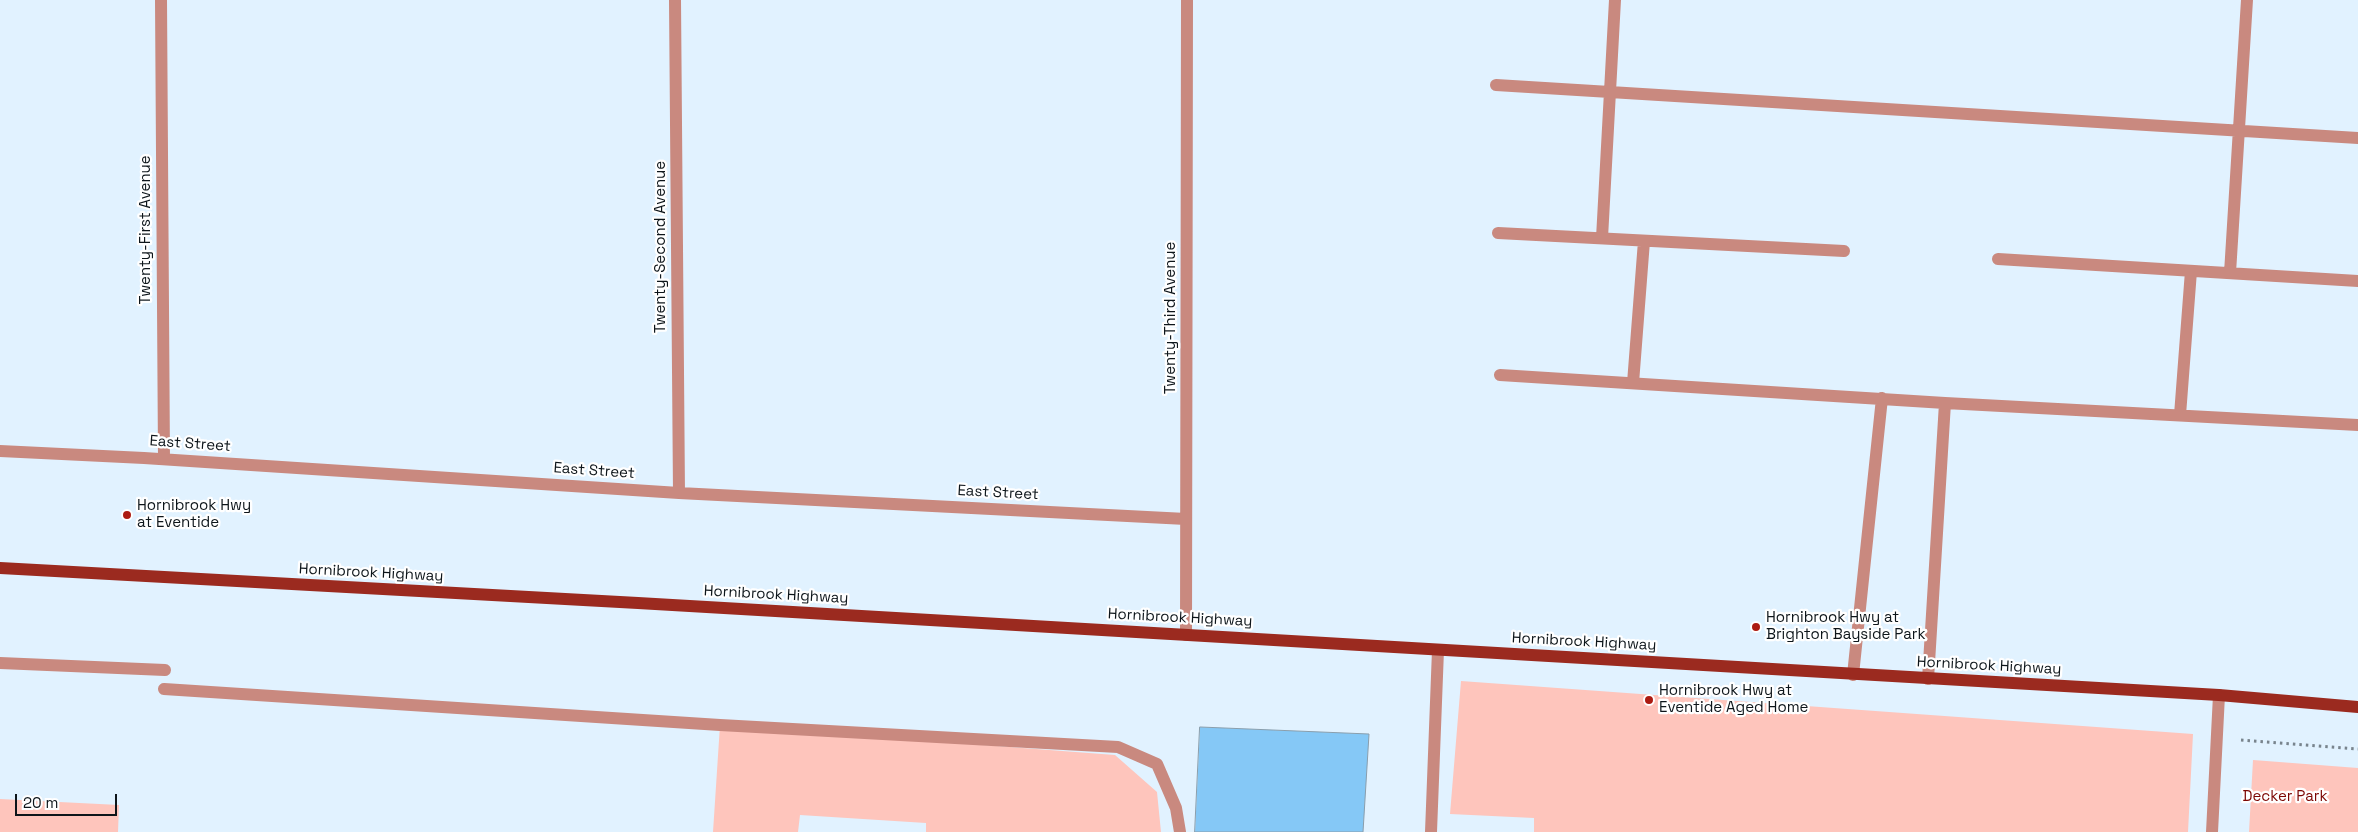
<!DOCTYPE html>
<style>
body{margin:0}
#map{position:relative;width:2358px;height:832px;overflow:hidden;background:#e1f2ff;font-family:"Space Grotesk",sans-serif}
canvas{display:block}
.scale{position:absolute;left:15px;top:794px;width:102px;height:22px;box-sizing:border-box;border:2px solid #0d151a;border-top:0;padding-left:6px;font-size:15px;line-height:18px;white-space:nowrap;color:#0d151a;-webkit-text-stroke:4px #fff;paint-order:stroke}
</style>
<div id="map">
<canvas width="2358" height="832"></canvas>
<div class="scale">20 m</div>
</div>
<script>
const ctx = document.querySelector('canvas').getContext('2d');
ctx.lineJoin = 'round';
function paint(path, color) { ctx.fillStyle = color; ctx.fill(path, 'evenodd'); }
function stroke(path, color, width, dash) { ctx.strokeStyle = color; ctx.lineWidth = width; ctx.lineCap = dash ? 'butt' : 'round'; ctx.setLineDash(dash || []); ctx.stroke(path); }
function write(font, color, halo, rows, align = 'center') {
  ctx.font = font + ' "Space Grotesk",sans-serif'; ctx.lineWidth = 4.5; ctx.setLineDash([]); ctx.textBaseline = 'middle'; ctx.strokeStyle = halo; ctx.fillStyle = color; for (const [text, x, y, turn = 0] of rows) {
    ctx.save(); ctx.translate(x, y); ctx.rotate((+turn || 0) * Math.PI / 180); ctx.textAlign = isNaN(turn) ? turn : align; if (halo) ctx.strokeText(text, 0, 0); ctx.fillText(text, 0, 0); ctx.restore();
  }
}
const green = new Path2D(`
 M1461 681 2193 734 2188 832H1534V818L1450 814Z
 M720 725 1115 755 1157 792 1161 832H926V823L800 815 798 832H713Z
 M2253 760 2358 768V832H2249Z
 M0 799 119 805 118 832H0Z`);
const building = new Path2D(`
 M1200 727 1369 734 1363 832H1195Z`);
const path = new Path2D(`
 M2241 740 2358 749`);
const minor = new Path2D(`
 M161 0 164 459
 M675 0 679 493
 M1496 85 2358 138
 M1498 233 1844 251
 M1602 238 1615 0
 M1998 259 2358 281
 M2230 273 2247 0
 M1500 375 1945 403 2358 425
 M1633 383 1644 241
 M2180 415 2191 271
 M0 451 144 458 679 493 1186 519
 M1186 635 1187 0
 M0 663 165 670
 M1853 675 1882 398
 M1928 679 1945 403
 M164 689 720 725 1118 747 1157 764 1176 808 1180 832
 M1431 832 1438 650
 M2212 832 2219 695`);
const major = new Path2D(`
 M0 568 638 603 2219 695 2358 707`);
const markers = [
 [127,515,5,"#ac1b12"],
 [1756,627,5,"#ac1b12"],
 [1649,700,5,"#ac1b12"]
];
const streetNames = [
 ["Twenty-First Avenue",146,230,-90],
 ["Twenty-Second Avenue",661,247,-90],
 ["Twenty-Third Avenue",1171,318,-90],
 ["East Street",190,444,4],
 ["East Street",594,471,4],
 ["East Street",998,493,3],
 ["Hornibrook Highway",371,573,3],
 ["Hornibrook Highway",776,595,3],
 ["Hornibrook Highway",1180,618,3],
 ["Hornibrook Highway",1584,642,3],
 ["Hornibrook Highway",1989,666,3]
];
const poiNames = [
 ["Hornibrook Hwy",137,506],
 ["at Eventide",137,523],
 ["Hornibrook Hwy at",1766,618],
 ["Brighton Bayside Park",1766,635],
 ["Hornibrook Hwy at",1659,691],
 ["Eventide Aged Home",1659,708]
];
const parkNames = [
 ["Decker Park",2285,797]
];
paint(green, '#fec5bc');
paint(building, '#85c8f6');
stroke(building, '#8a9eac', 1);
stroke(path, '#78848d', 3, [2.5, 4]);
stroke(minor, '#c9897f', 12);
stroke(major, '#9b2a1f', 12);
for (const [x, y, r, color] of markers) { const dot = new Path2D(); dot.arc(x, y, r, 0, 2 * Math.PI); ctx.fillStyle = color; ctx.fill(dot); stroke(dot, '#fff', 2); }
write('15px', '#0d151a', '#fff', streetNames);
write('15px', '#0d151a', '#fff', poiNames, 'left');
write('15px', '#7c0603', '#fff', parkNames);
</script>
